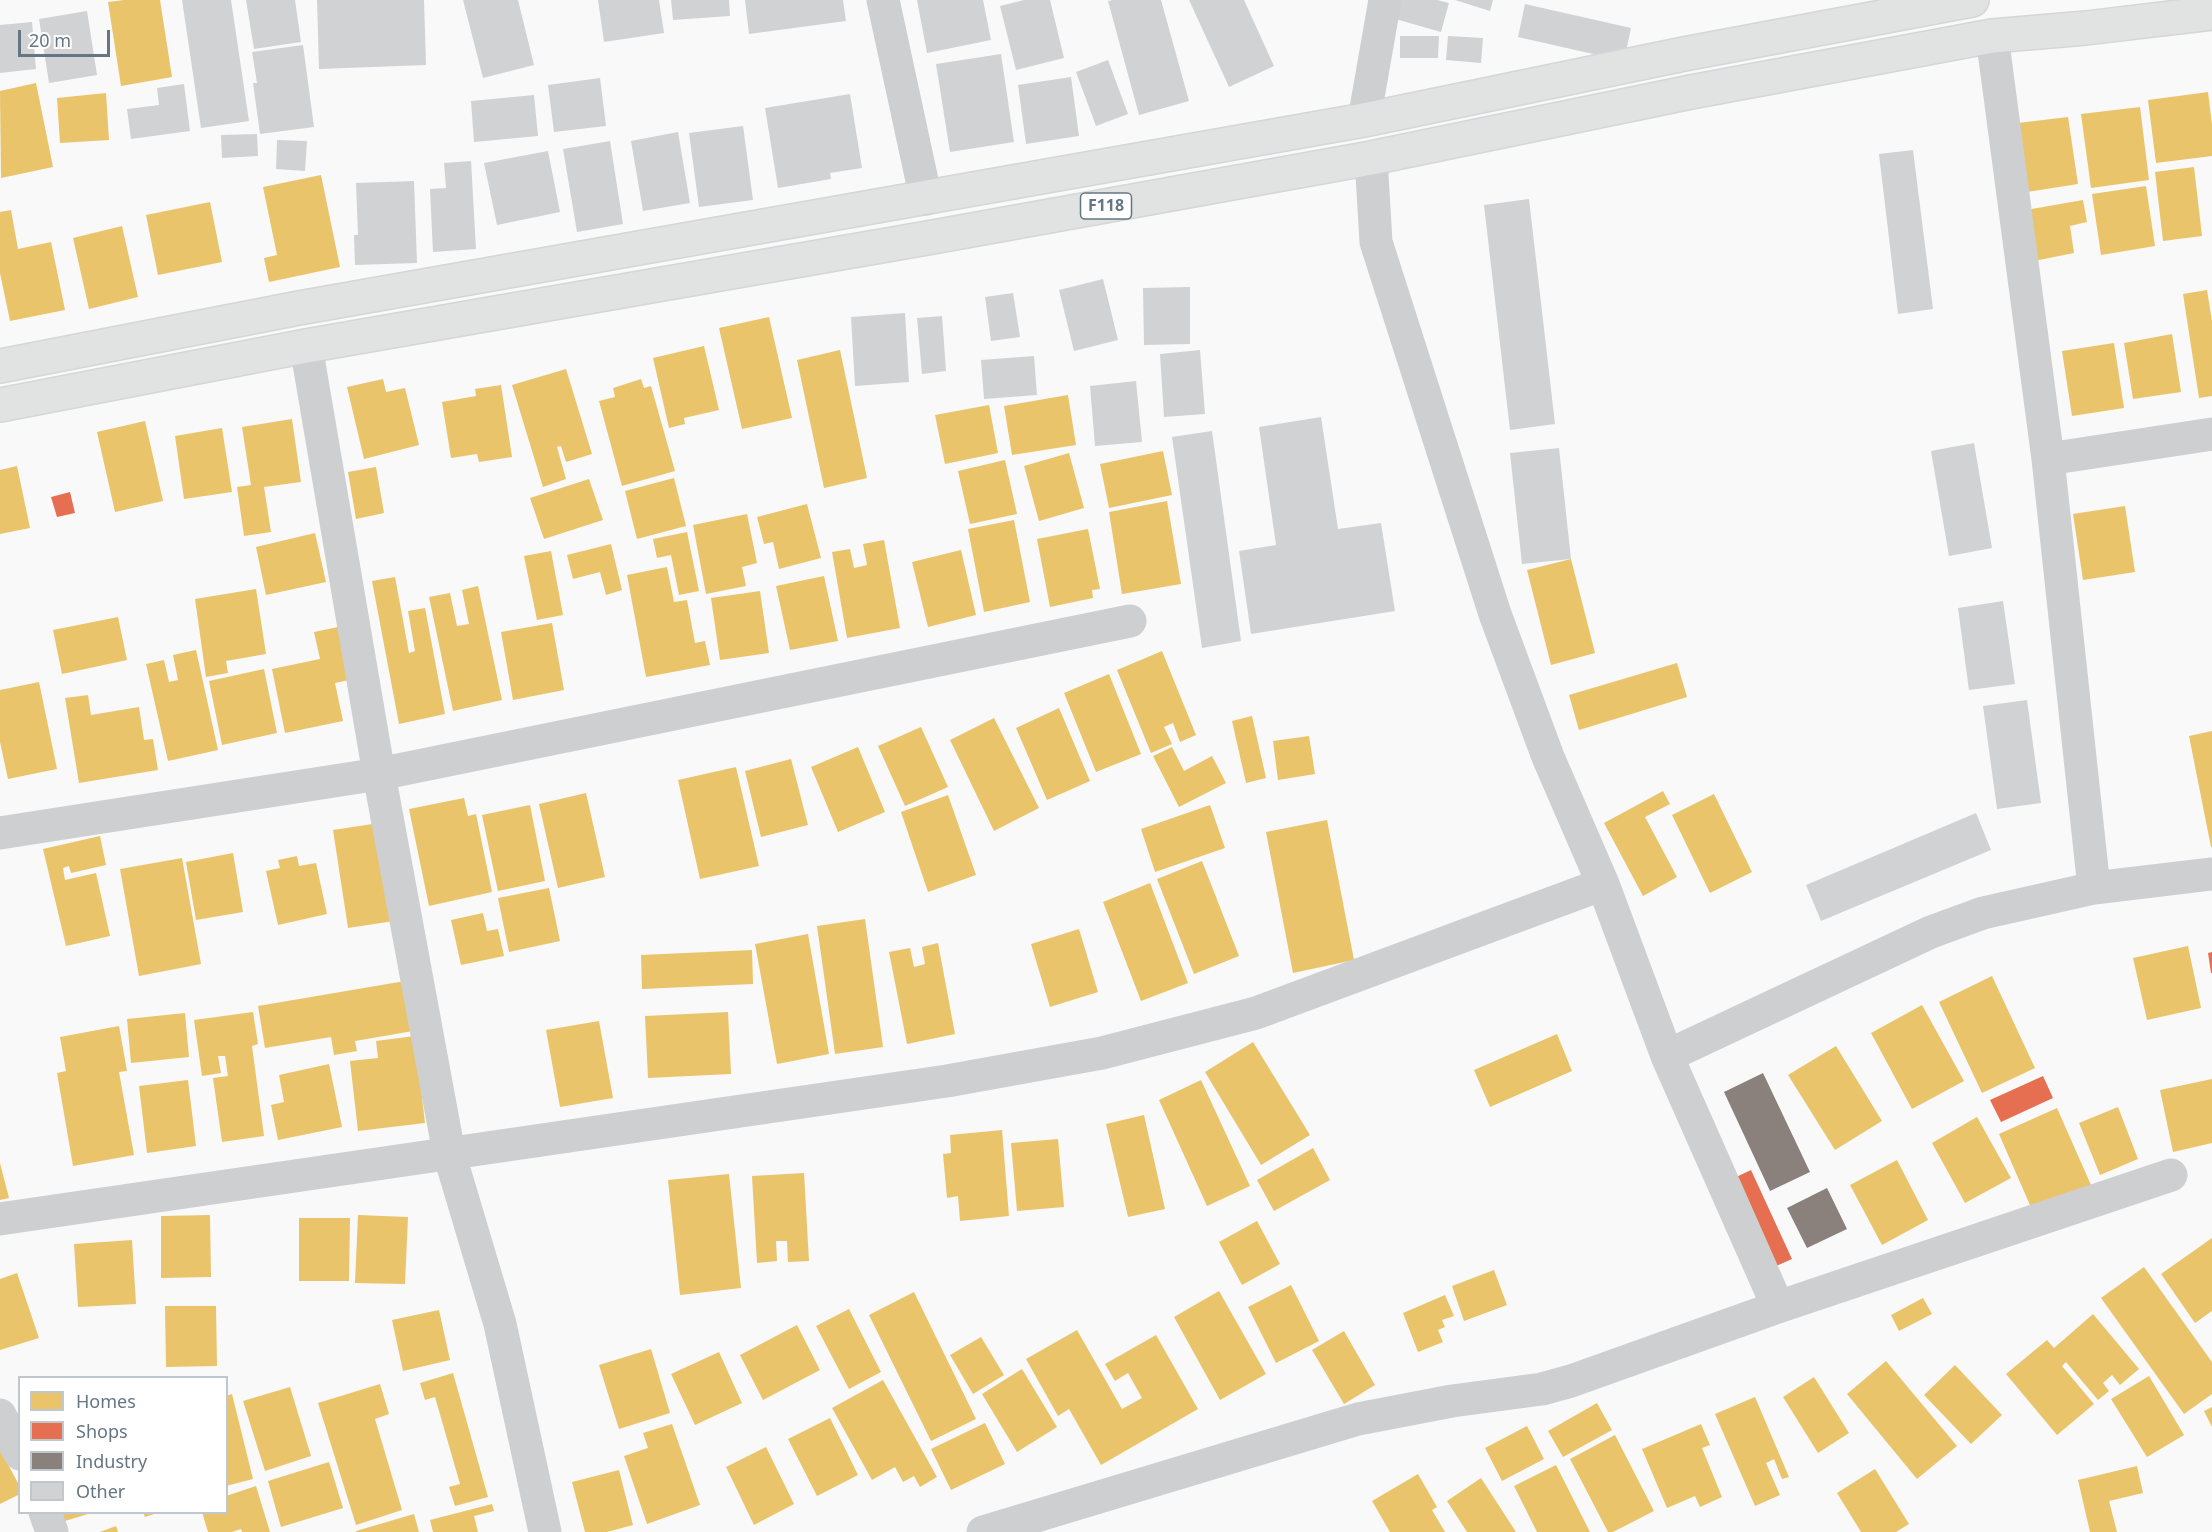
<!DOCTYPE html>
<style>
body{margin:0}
#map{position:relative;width:2212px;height:1532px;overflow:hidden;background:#f9f9f9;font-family:"Noto Sans",sans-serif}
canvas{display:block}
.legend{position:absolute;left:18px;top:1376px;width:210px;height:138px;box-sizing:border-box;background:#fff;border:2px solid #c1c8cd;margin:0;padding:8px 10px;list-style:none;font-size:18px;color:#657683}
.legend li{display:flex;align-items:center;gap:12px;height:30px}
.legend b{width:30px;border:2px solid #c1c8cd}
.scale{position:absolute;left:18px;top:30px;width:92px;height:27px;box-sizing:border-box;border:3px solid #657683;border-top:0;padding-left:8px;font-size:18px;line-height:21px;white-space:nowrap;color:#657683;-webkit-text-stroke:4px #fff;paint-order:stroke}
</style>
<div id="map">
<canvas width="2212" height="1532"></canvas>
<ul class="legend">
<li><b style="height:16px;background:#e9c46a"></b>Homes</li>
<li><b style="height:16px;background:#e76f51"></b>Shops</li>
<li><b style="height:16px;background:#8a817c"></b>Industry</li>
<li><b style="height:16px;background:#d0d2d3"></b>Other</li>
</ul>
<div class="scale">20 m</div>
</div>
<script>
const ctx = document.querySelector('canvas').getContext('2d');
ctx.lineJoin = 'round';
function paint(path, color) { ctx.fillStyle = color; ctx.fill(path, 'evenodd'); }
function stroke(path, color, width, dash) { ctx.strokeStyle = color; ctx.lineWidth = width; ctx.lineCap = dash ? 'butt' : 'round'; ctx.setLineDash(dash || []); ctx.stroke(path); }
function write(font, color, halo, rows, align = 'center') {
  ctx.font = font + ' "Noto Sans",sans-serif'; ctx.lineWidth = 6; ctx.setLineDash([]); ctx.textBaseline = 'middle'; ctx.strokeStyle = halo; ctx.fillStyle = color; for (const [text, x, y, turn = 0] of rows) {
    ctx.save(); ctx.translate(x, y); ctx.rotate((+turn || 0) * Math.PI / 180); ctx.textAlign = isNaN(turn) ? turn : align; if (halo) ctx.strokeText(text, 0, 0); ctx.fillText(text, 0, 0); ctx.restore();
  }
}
const homes = new Path2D(`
 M124 0H160L172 77 121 86 108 2Z
 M36 83 53 167 1 178 0 91Z
 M2208 92 2212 125V156L2156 163 2148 100Z
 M106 93 109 140 60 143 57 98Z
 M2140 107 2149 180 2091 188 2081 114Z
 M2068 117 2078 184 2027 192 2018 123Z
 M2194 167 2202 236 2163 241 2155 172Z
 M321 175 340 267 269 282 264 258 277 255 263 187Z
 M2146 186 2155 246 2101 255 2092 194Z
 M2083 200 2087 222 2070 226 2074 253 2034 261 2026 210Z
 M210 202 222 262 158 275 146 215Z
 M11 210 18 249 51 242 65 310 10 321 0 273V212Z
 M122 226 138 297 89 309 73 238Z
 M2207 290 2212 321V396L2199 398 2183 294Z
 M769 317 792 418 742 429 719 328Z
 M2172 334 2181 392 2133 399 2124 343Z
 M2114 343 2124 408 2072 416 2062 351Z
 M704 346 719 410 684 418 685 424 669 428 653 358Z
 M840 350 867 478 824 488 797 360Z
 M566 369 592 454 566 462 561 446 557 447 566 479 543 487 512 385Z
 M383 379 386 392 405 388 419 445 364 459 347 387Z
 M641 379 644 388 651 386 675 471 622 486 599 401 615 397 613 388Z
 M501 385 512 457 479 462 477 454 451 458 442 402 476 396 475 389Z
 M1068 395 1076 445 1012 455 1004 406Z
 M989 405 998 453 945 464 935 415Z
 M292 419 301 482 264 487 271 532 244 536 237 487 251 485 242 427Z
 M145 421 163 501 115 512 97 432Z
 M222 428 232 492 184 499 175 436Z
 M1163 451 1172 495 1109 508 1100 464Z
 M1069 453 1084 508 1039 521 1024 466Z
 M1005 460 1017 514 970 524 958 471Z
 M17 466 30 528 0 534V470Z
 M376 467 384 513 356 519 348 472Z
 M674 478 686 526 637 539 625 491Z
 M589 479 603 520 544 539 530 498Z
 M1167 501 1181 584 1122 594 1109 512Z
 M807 504 821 558 779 569 773 542 764 544 757 517Z
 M2125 506 2135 572 2083 580 2073 514Z
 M747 514 757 563 742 567 746 586 706 594 693 525Z
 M1014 520 1030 602 984 612 968 529Z
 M1088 529 1100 589 1092 590 1093 598 1050 607 1037 539Z
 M687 532 699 591 679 595 671 555 657 558 653 539Z
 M315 533 326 582 266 595 256 547Z
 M884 540 900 628 847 638 832 552 850 549 854 568 867 565 863 544Z
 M611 544 622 590 606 595 600 572 573 579 567 555Z
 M961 550 976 615 928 627 912 562Z
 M551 551 563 615 537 620 524 556Z
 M1571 559 1595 653 1551 665 1527 570Z
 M667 567 674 602 687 600 695 643 705 641 710 665 646 677 627 575Z
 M824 576 838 641 790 650 776 586Z
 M395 577 409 653 415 651 408 611 425 608 445 714 399 724 372 581Z
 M478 586 502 700 453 711 429 597 450 593 457 626 469 624 462 590Z
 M256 589 266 654 226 661 228 673 206 677 195 599Z
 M760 591 769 653 720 660 711 598Z
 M118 617 127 660 62 674 53 630Z
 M552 623 564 690 513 700 501 632Z
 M338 627 349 680 335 683 343 721 285 733 272 669 320 659 314 632Z
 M196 650 218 750 168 761 146 664 164 660 169 682 178 680 173 655Z
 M1162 651 1196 735 1180 742 1173 723 1164 727 1172 744 1151 753 1117 670Z
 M1677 663 1687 697 1579 730 1569 695Z
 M264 669 277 733 222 745 209 681Z
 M1109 674 1141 754 1096 772 1064 693Z
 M39 682 57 769 8 779 0 742V690Z
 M88 695 91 715 139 707 144 740 153 739 158 770 79 783 65 698Z
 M1059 708 1090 781 1047 800 1016 728Z
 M1252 716 1266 778 1246 783 1232 721Z
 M994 718 1039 808 994 831 950 740Z
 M921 727 948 787 905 806 878 746Z
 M2212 731V847H2211L2189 736Z
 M1309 736 1315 774 1278 780 1273 741Z
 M858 747 885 812 838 832 811 767Z
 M1172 747 1184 771 1212 756 1226 783 1179 807 1153 756Z
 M791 759 808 825 761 837 745 771Z
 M736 767 759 866 700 879 678 780Z
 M1663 791 1670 804 1645 817 1677 877 1643 896 1604 823Z
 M586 793 605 877 558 888 539 804Z
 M1714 794 1752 872 1710 893 1672 815Z
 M948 795 976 875 928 892 901 812Z
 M464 798 468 816 476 814 492 892 429 906 409 809Z
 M530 805 545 881 498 891 482 815Z
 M1210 805 1225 848 1155 872 1141 829Z
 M1327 820 1354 960 1293 973 1266 832Z
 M379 823 394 921 348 928 333 830Z
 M100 836 106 865 71 873 69 866 63 868 65 880 96 873 110 936 66 946 43 849Z
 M233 853 243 912 196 920 186 862Z
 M297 856 299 866 316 863 327 914 278 925 266 871 280 868 278 860Z
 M182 858 201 964 139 976 120 869Z
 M1202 861 1239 956 1194 974 1157 879Z
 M1150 883 1188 983 1141 1001 1103 902Z
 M549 888 560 941 509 952 498 898Z
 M483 913 487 931 498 929 504 956 461 965 451 920Z
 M865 919 883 1047 835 1054 817 926Z
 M1079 929 1098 992 1050 1007 1031 944Z
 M808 934 829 1054 777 1064 755 944Z
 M938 943 955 1034 907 1044 889 952 910 948 914 967 925 964 922 947Z
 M2188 946 2201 1008 2147 1020 2133 958Z
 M752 950 753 984 642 989 641 955Z
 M1992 976 2035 1068 1982 1093 1939 1002Z
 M405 981 413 1031 355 1041 357 1051 334 1055 331 1037 265 1048 258 1006Z
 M1922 1005 1964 1081 1912 1109 1871 1033Z
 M253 1012 258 1044 252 1046 264 1136 222 1142 213 1078 228 1076 225 1056H218L221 1073 202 1076 194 1020Z
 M728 1012 731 1074 648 1078 645 1016Z
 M185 1013 189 1057 131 1063 127 1019Z
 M599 1021 613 1098 560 1107 546 1030Z
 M119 1026 127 1071 119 1072 134 1155 73 1166 57 1073 66 1071 60 1037Z
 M1557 1034 1572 1071 1490 1107 1474 1070Z
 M415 1036 425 1123 358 1131 350 1061 378 1058 376 1041Z
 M1253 1042 1310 1135 1261 1165 1205 1072Z
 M1836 1046 1882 1121 1835 1150 1788 1075Z
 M329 1064 342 1127 278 1140 271 1105 284 1102 279 1075Z
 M2212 1079V1143L2173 1152 2160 1090Z
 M188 1080 196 1146 147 1153 139 1086Z
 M1201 1080 1250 1186 1207 1206 1159 1100Z
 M2118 1107 2138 1159 2100 1175 2079 1123Z
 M2057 1108 2091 1185 2033 1212 1999 1134Z
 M1144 1115 1165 1209 1128 1217 1106 1124Z
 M1977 1117 2011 1178 1965 1203 1932 1143Z
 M1002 1130 1009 1216 960 1221 958 1196 947 1198 943 1154 951 1153 950 1135Z
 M1058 1139 1064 1207 1017 1211 1011 1143Z
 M1313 1148 1330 1180 1274 1211 1257 1180Z
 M1897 1160 1928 1220 1882 1245 1850 1185Z
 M0 1163 9 1198 0 1200Z
 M804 1173 809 1261 788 1262 787 1241H776L777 1261 757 1263 752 1176Z
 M729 1174 741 1288 680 1295 668 1180Z
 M210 1215 211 1277 161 1278V1216Z
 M358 1215 408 1217 405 1284 355 1283Z
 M299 1218H350L349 1281H299Z
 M1257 1221 1280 1264 1242 1285 1219 1242Z
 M2212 1238V1311L2195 1323 2161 1274Z
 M132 1240 136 1304 78 1307 74 1244Z
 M2144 1267 2212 1362V1394L2184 1414 2101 1298Z
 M1494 1270 1507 1305 1464 1321 1452 1286Z
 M17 1273 39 1338 0 1350V1279Z
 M1291 1285 1319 1341 1276 1363 1248 1307Z
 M1219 1291 1266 1374 1220 1400 1174 1317Z
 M914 1292 976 1419 931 1441 869 1315Z
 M1445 1295 1454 1316 1442 1320 1445 1327 1438 1330 1443 1342 1418 1352 1403 1313Z
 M1923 1298 1932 1314 1899 1331 1891 1315Z
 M165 1306H216L217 1366 166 1367Z
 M849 1309 881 1372 849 1389 816 1326Z
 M439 1310 450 1360 403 1371 392 1320Z
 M2093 1314 2139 1369 2120 1385 2112 1375 2103 1383 2109 1391 2098 1400 2066 1362 2062 1366 2094 1404 2057 1435 2006 1374 2047 1340 2054 1348Z
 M797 1325 820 1370 763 1400 740 1355Z
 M1077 1330 1122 1409 1142 1398 1128 1373 1115 1381 1105 1364 1156 1335 1198 1409 1101 1465 1069 1409 1058 1416 1026 1359Z
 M1344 1331 1375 1385 1344 1404 1312 1350Z
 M981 1337 1004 1375 973 1394 950 1355Z
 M651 1349 670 1413 619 1429 599 1365Z
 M719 1352 742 1403 695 1425 671 1374Z
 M1886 1361 1957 1446 1917 1479 1847 1394Z
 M1955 1365 2002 1415 1971 1444 1924 1395Z
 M1022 1369 1057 1427 1017 1452 982 1394Z
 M453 1373 488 1497 455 1506 449 1487 460 1484 435 1397 425 1400 420 1383Z
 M2149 1376 2184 1435 2147 1457 2111 1399Z
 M1814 1377 1849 1433 1818 1453 1783 1397Z
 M883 1380 937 1477 920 1487 914 1476 903 1482 895 1467 872 1480 832 1408Z
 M380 1384 389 1414 375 1419 402 1510 356 1525 318 1403Z
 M290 1387 311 1456 265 1471 243 1401Z
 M232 1394 253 1479 226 1486V1396Z
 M1755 1397 1789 1477 1782 1479 1774 1459 1766 1463 1780 1495 1755 1506 1715 1414Z
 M1597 1403 1612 1430 1563 1457 1548 1431Z
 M2212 1407V1427L2204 1411Z
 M830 1418 858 1475 817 1496 788 1439Z
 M985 1423 1005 1464 951 1490 931 1449Z
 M672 1424 700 1505 647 1524 624 1456 648 1448 643 1433Z
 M1701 1424 1710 1445 1702 1448 1722 1497 1700 1507 1695 1496 1667 1508 1642 1449Z
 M1527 1426 1544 1459 1502 1481 1485 1448Z
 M1615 1435 1654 1511 1613 1532H1608L1570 1459Z
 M766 1447 794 1504 754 1525 726 1467Z
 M0 1449 20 1487V1494L0 1504Z
 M329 1462 343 1508 281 1527 268 1481Z
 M1556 1465 1590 1532H1537L1514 1486Z
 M2137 1466 2143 1493 2109 1501 2117 1532H2090L2078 1480Z
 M1875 1469 1909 1524 1896 1532H1861L1837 1493Z
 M619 1470 633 1525 607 1532H585L572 1482Z
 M1418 1474 1437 1507 1432 1510 1445 1532H1390L1372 1501Z
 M1481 1478 1516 1532H1467L1447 1501Z
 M256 1486 270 1532H242L241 1529 232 1532H208L202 1512H226V1496Z
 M492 1504 494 1511 474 1516 478 1532H433L430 1520Z
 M52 1512H87L88 1514 55 1524Z
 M143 1512H157V1513L145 1517Z
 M414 1514 419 1532H356V1531Z
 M116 1526 118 1532H100Z`);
const shops = new Path2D(`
 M70 492 75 513 57 517 51 497Z
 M2212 952V973H2211L2208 953Z
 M2043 1076 2053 1098 2001 1122 1990 1100Z
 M1751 1170 1792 1259 1774 1267 1732 1179Z`);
const industry = new Path2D(`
 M1763 1073 1810 1172 1770 1191 1724 1092Z
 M1827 1188 1847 1229 1807 1248 1787 1208Z`);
const building = new Path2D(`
 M182 0H231L249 121 201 128Z
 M246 0H295L301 42 254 49Z
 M317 0H424L426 65 319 69Z
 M463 0H518L534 65 483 78Z
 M598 0H659L664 33 604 42Z
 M671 0H729L730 16 673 20Z
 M745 0H843L846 21 749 34Z
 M917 0H983L991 40 927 53Z
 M1024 0H1050L1064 58 1016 70 1000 6Z
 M1113 0H1161L1189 101 1139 115 1108 1Z
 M1189 0H1244L1274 66 1229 87Z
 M1396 0H1437L1449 3 1441 32 1392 18Z
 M1455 0H1493L1490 11Z
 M1525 4 1631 28 1624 61 1518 37Z
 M87 11 97 75 49 83 39 19Z
 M32 22 36 69 0 73V25Z
 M1400 36H1439L1438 58H1400Z
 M1448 36 1483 38 1481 63 1446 60Z
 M303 45 314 127 260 134 253 83H257L252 52Z
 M1001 54 1014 142 950 152 936 64Z
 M1108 60 1128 114 1096 126 1076 72Z
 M1071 77 1079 136 1026 144 1018 85Z
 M600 78 606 126 554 132 548 85Z
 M184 84 190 131 131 139 127 109 159 105 157 88Z
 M850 94 862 168 830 173 831 179 778 188 765 108Z
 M534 95 538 136 474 142 471 101Z
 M743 126 753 200 699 207 689 133Z
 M678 132 690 203 643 211 631 141Z
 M257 134 258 156 222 158 221 135Z
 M277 140 307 141 305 171 276 169Z
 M610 141 623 224 577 232 563 149Z
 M1913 150 1933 309 1898 314 1879 154Z
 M548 151 560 212 497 225 484 163Z
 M471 161 476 249 433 252 430 189 446 188 444 163Z
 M414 181 417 263 355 265 354 235H358L356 183Z
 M1529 199 1555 424 1510 430 1484 205Z
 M1103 279 1118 340 1074 351 1059 290Z
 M1190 287V344L1144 345 1143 288Z
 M1013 293 1020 337 991 341 985 297Z
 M905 313 909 382 855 386 851 317Z
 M942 316 946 371 922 374 917 318Z
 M1200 350 1205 414 1164 417 1160 354Z
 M1034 356 1037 395 984 399 981 360Z
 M1136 381 1142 442 1095 446 1090 386Z
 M1321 417 1338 529 1381 523 1395 611 1251 634 1239 551 1276 545 1259 427Z
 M1212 431 1241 641 1202 648 1172 437Z
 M1974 443 1992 548 1949 556 1931 451Z
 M1559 448 1571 559 1522 564 1510 453Z
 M2003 601 2015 684 1969 690 1958 608Z
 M2027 700 2041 803 1997 809 1983 706Z
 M1976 813 1991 850 1821 921 1806 885Z`);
const minor = new Path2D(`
 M883 0 926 199
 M1992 36 2048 459 2094 888
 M1364 120 1385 0
 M1371 158 1376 242 1495 614 1548 757 1603 884 1667 1056 1778 1307
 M306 346 379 774 449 1153 500 1324 545 1532
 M2048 459 2212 434
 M0 833 379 774 1130 621
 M1667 1056 1931 932 1983 913 2094 888 2212 874
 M0 1219 947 1081 1102 1053 1256 1013 1603 884
 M0 1415 20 1454
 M45 1512 52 1532
 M983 1532 1358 1419 1452 1401 1542 1389 1571 1381 1778 1307 2171 1175`);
const major = new Path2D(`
 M0 366 299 308 1364 120 1684 54 1972 0
 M0 405 306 346 933 237 1371 158 1691 92 1992 36 2086 28 2212 13`);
const shields = [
 [1106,206,51]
];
const shieldNames = [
 ["F118",1106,206]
];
paint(homes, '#e9c46a');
paint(shops, '#e76f51');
paint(industry, '#8a817c');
paint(building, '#d0d2d3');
stroke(major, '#d5d6d7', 36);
stroke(minor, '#cecfd0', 33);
stroke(major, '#e1e2e2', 33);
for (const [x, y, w] of shields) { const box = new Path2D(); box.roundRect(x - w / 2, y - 13, w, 26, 4.5); ctx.fillStyle = '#fff'; ctx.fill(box); stroke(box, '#657683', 1.5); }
write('bold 16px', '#657683', null, shieldNames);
</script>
